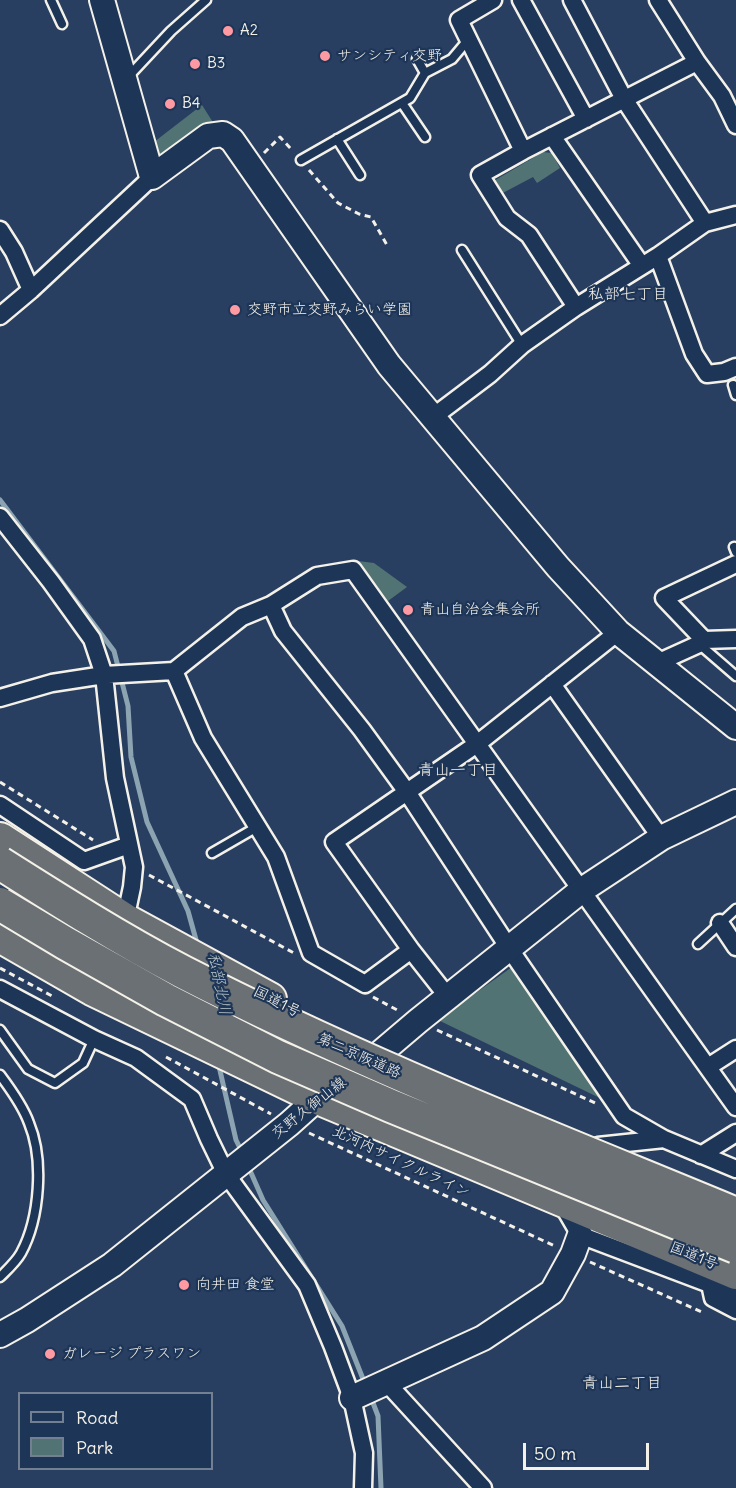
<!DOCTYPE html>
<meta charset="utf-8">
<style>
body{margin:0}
#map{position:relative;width:736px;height:1488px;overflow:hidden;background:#293f62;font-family:Delius,sans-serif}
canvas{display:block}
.legend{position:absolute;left:18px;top:1392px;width:195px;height:78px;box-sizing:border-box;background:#1d3557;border:2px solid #738091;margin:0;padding:8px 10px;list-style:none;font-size:18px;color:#f4f1e8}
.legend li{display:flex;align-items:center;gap:12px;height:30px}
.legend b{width:30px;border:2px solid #738091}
.scale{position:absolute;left:523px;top:1443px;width:126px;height:27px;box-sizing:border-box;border:3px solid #f4f1e8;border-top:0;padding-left:8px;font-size:18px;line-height:21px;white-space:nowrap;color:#f4f1e8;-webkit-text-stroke:4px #1d3557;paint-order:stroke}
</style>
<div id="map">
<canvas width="736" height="1488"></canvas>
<ul class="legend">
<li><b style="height:8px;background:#1d3557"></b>Road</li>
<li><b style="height:16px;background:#527373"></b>Park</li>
</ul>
<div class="scale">50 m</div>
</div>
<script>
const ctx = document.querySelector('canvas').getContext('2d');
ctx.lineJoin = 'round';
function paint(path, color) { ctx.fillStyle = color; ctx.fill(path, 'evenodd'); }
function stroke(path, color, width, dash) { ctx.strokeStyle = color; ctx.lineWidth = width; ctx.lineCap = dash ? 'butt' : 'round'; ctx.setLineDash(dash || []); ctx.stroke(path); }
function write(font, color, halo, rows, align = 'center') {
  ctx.font = font + ' Delius,"Klee One",sans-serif'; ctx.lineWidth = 4.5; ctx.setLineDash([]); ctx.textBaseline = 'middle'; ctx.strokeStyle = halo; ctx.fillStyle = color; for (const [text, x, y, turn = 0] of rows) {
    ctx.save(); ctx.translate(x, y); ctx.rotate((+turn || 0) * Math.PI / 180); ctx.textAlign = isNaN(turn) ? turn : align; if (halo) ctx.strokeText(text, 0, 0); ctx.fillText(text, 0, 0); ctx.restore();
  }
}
const green = new Path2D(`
 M202 105 214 124 160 165 154 142Z
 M543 152 552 153 560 168 537 183 533 177 499 195 492 182Z
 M358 561 374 563 407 587 388 601Z
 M512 967 604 1100 438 1020Z`);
const stream = new Path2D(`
 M0 500 114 651 128 706 131 757 147 822 188 911 198 947
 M218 1062 236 1140 243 1154
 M248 1166 263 1200 342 1326 365 1384
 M370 1395 378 1416 381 1488`);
const path = new Path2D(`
 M264 153 280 137 293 151
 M309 170 338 203 359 214 371 217 387 245
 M0 782 93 840
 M149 875 294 953
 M0 968 52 996
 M373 997 399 1011
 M437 1030 595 1103
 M166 1057 271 1114
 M309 1133 557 1247
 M590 1262 704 1313`);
const lane = new Path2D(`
 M51 0 62 24
 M417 59 425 73 452 59 468 40
 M127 78 171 31 206 0
 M402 103 425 137
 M337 139 360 175
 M301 160 410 98 425 73
 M462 250 522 345
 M733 385 736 395
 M734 547 736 552
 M699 644 736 676
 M212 853 257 827
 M698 944 736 909
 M0 1030 28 1069 55 1083 83 1063 94 1039
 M0 1075C9 1087 24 1109 29 1123 44 1159 40 1218 21 1253 16 1262 7 1270 0 1277`);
const street = new Path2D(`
 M493 0 459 20 523 151
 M521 0 586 119
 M572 0 624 99 705 223 736 215
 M658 0 697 62 722 96 736 125
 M552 136 642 266
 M705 223 658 256 694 354 707 374 724 372 736 367
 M0 230 14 252 31 290
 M576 307 529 235 507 218 480 175 523 151 697 62
 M0 316 31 290 152 177
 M433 417 490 374 522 345 576 307 658 256
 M0 517 51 582 92 639 104 675 52 683 0 698
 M271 605 283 631 362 730 407 792 509 948 624 1116 664 1139
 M704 640 664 598 736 564
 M657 663 699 644 704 640 736 639
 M174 671 203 738 276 857 311 953 365 984 411 950 334 842 477 744 618 632
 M552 684 661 838
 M0 805 84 861 129 845
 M125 920 132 887 134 867 115 778 104 675 174 671 242 617 271 605 317 576 353 570 736 1107
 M720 923 736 947
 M411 950 448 997
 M0 989 94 1039 136 1058 192 1099 209 1139 226 1174 307 1285 333 1347 352 1398 364 1453 363 1488
 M708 1067 736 1049
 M598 1146 664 1139 736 1169
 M701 1155 736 1133
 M562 1204 580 1235 736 1294
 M710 1284 713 1298 736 1310
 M386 1382 483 1488`);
const secondary = new Path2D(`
 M102 0 152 177 208 136 223 134 232 140 389 365 558 567 618 632 736 727
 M0 1335 27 1320 112 1265 289 1124 318 1098 378 1055 418 1021 582 890 661 838 736 802
 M352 1398 483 1338 552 1292 573 1254 580 1235`);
const highway = new Path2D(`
 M0 839 125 920 270 999
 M0 936 92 989 318 1098 736 1273`);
const highwayBridge = new Path2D(`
 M0 863C60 901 120 939 183 972 362 1064 550 1137 736 1214
 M0 904 65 943 166 1000 278 1057 391 1106 736 1247`);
const markers = [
 [228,31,6,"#ff9aa2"],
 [325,56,6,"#ff9aa2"],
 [195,64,6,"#ff9aa2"],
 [170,104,6,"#ff9aa2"],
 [235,310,6,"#ff9aa2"],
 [408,610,6,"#ff9aa2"],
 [184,1285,6,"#ff9aa2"],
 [50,1354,6,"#ff9aa2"]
];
const poiNames = [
 ["A2",240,31],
 ["サンシティ交野",337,56],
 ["B3",207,64],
 ["B4",182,104],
 ["交野市立交野みらい学園",247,310],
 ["青山自治会集会所",420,610],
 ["向井田 食堂",196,1285],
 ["ガレージ プラスワン",62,1354]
];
const streetNames = [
 ["国道1号",277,1002,27],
 ["第二京阪道路",359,1056,24],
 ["交野久御山線",309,1108,-38],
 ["北河内サイクルライン",401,1162,25],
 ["国道1号",694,1256,22]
];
const neighbourhoodNames = [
 ["私部七丁目",628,294],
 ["青山一丁目",458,770],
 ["青山二丁目",622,1383]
];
const waterNames = [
 ["私部北川",219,984,78]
];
paint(green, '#527373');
stroke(stream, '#8ca4b1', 5);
stroke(lane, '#f4f1e8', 13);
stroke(street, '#f4f1e8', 21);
stroke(secondary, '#f4f1e8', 28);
stroke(highway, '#f4f1e8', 36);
stroke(path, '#f4f1e8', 3, [6, 4.5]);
stroke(lane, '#1d3557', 8);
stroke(street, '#1d3557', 16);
stroke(secondary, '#1d3557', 24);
stroke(highway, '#6b7074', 32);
stroke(highwayBridge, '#f4f1e8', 36, []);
stroke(highwayBridge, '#6b7074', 32);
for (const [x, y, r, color] of markers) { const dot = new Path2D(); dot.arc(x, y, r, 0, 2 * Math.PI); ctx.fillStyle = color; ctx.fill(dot); stroke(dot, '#1d3557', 2); }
write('15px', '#f4f1e8', '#1d3557', poiNames, 'left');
write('15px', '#f4f1e8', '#1d3557', streetNames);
write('16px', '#f4f1e8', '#1d3557', neighbourhoodNames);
write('italic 16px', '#b7c4c8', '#1d3557', waterNames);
</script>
